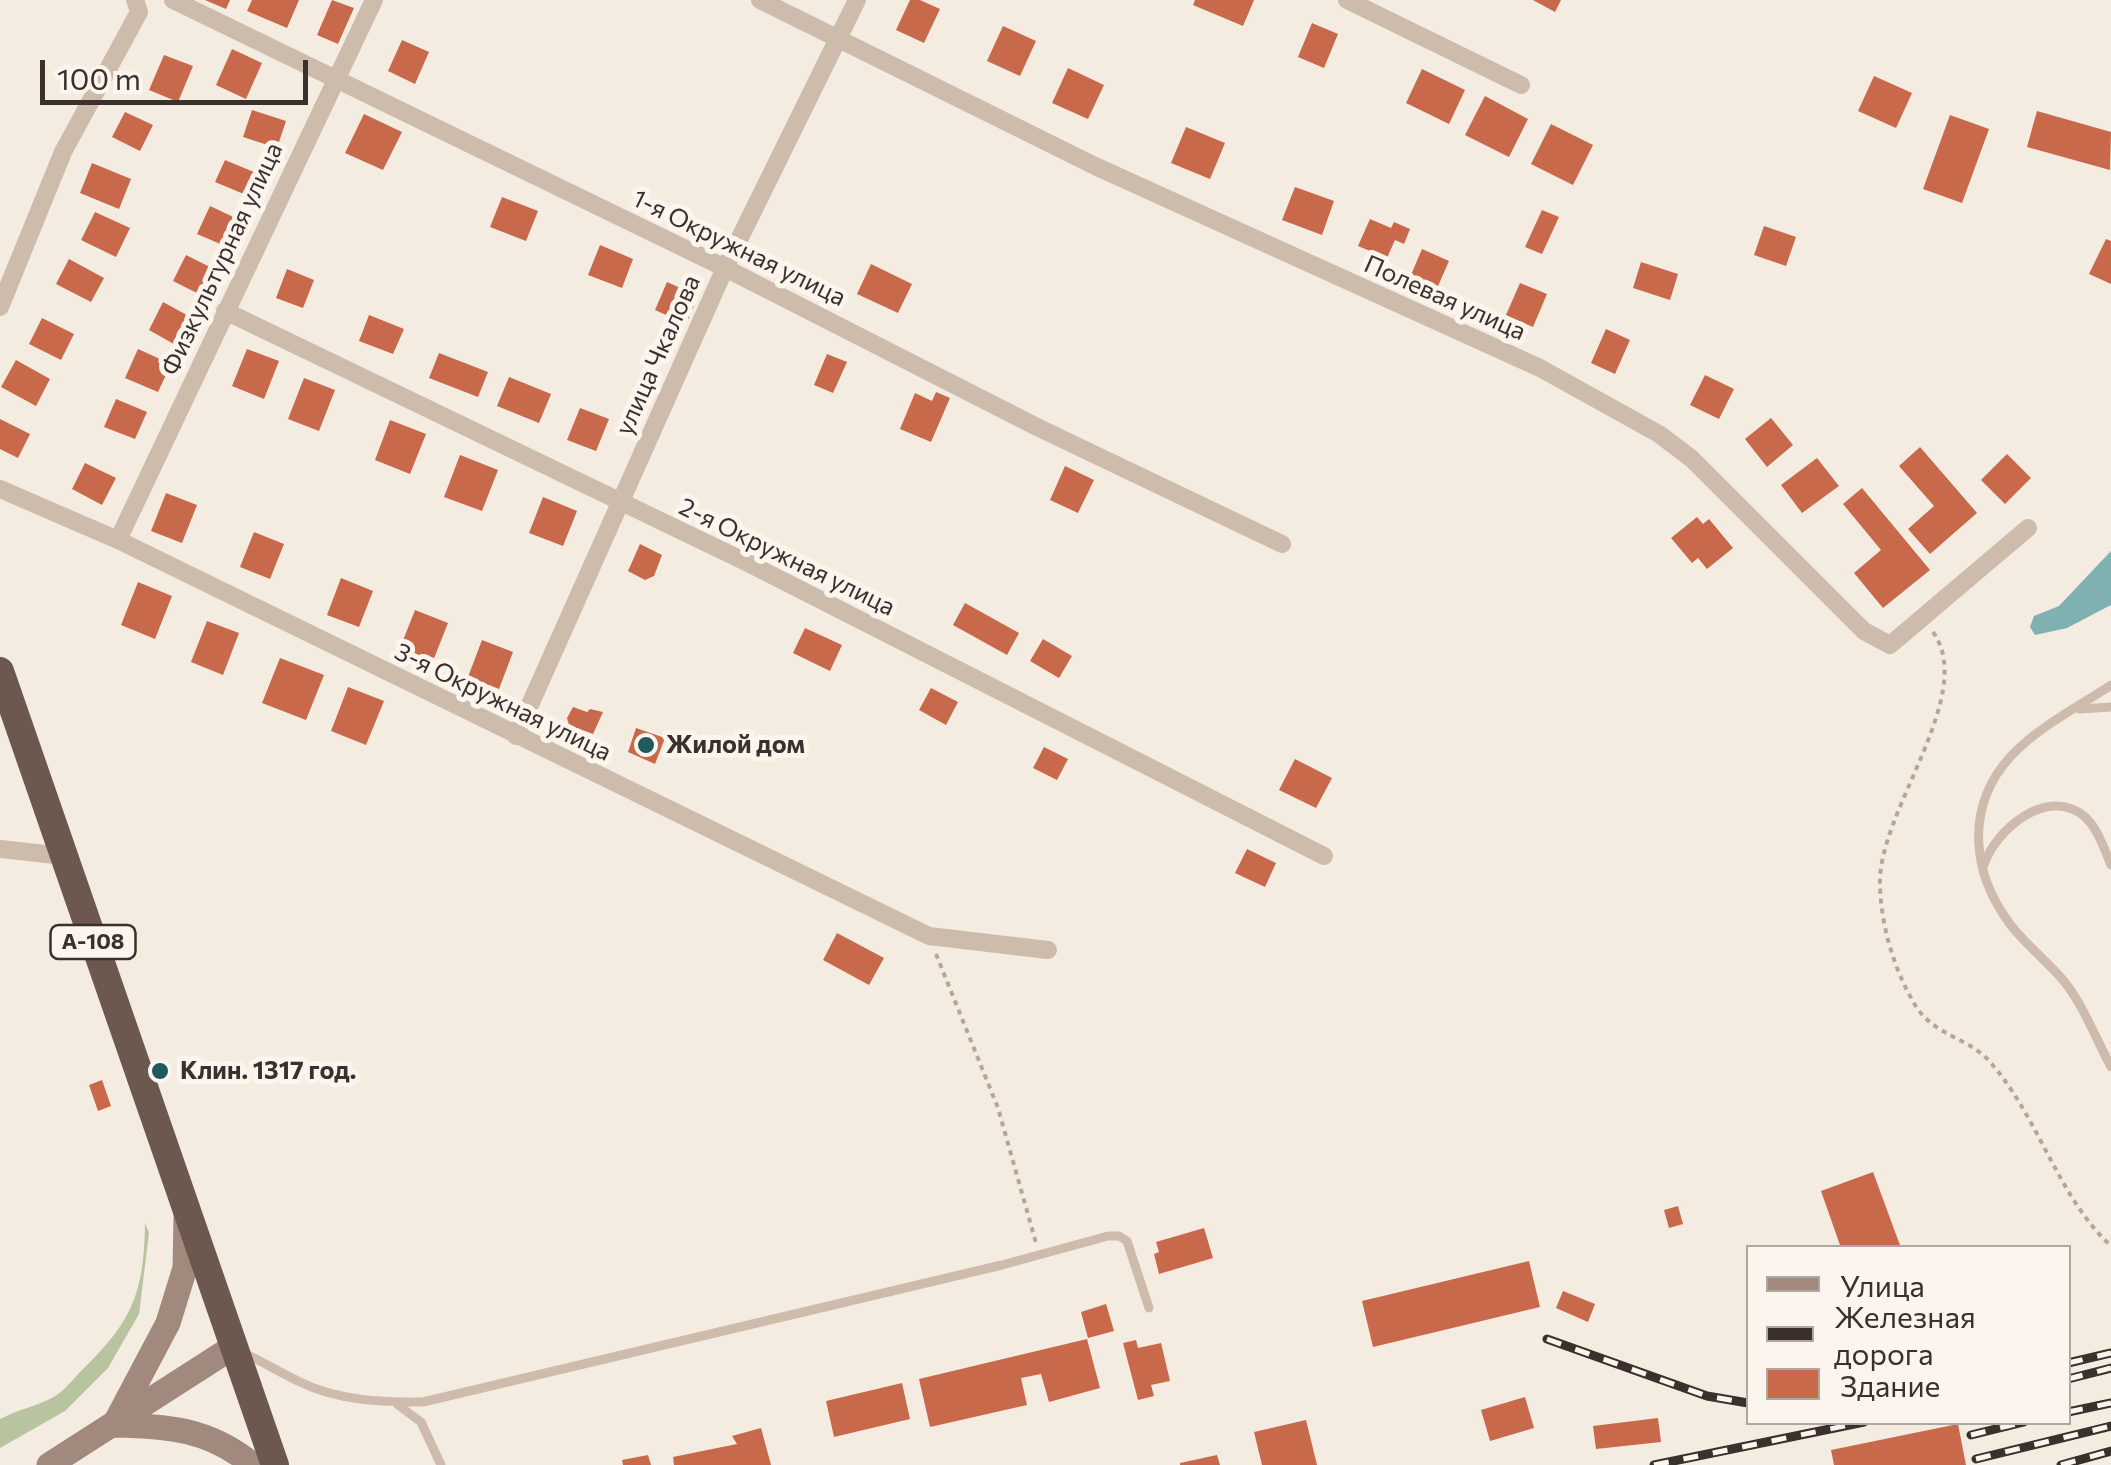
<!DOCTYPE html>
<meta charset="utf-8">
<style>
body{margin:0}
#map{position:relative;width:2111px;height:1465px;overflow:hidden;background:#f4ebe1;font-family:Commissioner,sans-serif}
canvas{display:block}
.legend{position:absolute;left:1746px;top:1245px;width:325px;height:180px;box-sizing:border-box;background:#fbf5ee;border:2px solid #aea6a0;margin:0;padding:12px 18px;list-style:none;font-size:30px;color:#3b302b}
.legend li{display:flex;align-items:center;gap:20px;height:50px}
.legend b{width:50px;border:2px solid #aea6a0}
.scale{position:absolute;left:40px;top:60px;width:268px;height:45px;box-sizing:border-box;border:5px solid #3b302b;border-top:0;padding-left:12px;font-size:30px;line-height:35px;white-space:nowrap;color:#3b302b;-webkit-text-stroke:8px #fbf5ee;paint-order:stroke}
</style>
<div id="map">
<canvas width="2111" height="1465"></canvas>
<ul class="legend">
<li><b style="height:12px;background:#a18a7d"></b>Улица</li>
<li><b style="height:12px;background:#3b302b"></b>Железная дорога</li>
<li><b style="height:28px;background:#c8694b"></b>Здание</li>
</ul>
<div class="scale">100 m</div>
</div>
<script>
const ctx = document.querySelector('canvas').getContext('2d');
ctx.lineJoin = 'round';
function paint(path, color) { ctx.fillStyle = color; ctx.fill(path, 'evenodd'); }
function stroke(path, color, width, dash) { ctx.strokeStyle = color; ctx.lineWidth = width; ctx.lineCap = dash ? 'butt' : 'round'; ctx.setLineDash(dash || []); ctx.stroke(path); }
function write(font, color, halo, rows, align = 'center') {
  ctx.font = font + ' Commissioner,sans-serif'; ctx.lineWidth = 10; ctx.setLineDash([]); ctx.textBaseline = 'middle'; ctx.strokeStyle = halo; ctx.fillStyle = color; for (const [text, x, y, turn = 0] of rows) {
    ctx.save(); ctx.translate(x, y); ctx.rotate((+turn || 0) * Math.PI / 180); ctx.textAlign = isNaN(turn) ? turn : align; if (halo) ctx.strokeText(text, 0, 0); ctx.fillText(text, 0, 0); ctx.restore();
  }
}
const green = new Path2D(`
 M145 1223 149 1233 139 1314 108 1368 65 1411 0 1448V1419C17 1410 33 1407 50 1399 61 1394 71 1382 79 1373 131 1323 144 1296 145 1223Z`);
const water = new Path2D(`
 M2111 551V605L2067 628 2035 635 2030 627 2034 616 2059 606Z`);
const building = new Path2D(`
 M205 0H230L226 9Z
 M252 0H299L287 28 247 11Z
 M332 0 354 8 338 44 317 35Z
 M910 0H920L940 9 924 43 896 30Z
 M1195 0H1254L1243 26 1193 5Z
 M1533 0H1561L1555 12Z
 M1312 23 1338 34 1324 68 1298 57Z
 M1003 26 1036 41 1020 76 987 61Z
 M402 40 429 52 415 84 388 71Z
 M232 49 262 63 246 99 216 85Z
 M164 55 193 66 178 102 149 90Z
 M1068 68 1104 85 1088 119 1052 103Z
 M1422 69 1465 90 1449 124 1406 103Z
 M1874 76 1912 93 1896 128 1858 111Z
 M1485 96 1528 119 1509 157 1465 135Z
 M252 110 286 121 277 148 243 137Z
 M2037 111 2111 132 2110 170 2027 147Z
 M125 112 153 125 140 151 112 137Z
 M364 114 402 132 383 170 345 153Z
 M1950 115 1989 129 1962 203 1923 189Z
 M1551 124 1593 145 1573 185 1531 164Z
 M1186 127 1225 143 1210 179 1171 163Z
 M225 160 261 175 251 197 215 182Z
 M92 163 131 179 119 209 80 193Z
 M1295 187 1334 201 1322 235 1282 220Z
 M502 197 538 211 526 241 490 227Z
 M210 206 244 222 232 249 197 234Z
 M1542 210 1559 217 1542 254 1525 247Z
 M95 212 130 228 116 257 81 240Z
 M1370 219 1391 228 1394 222 1410 229 1404 244 1395 240 1387 258 1358 246Z
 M1764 226 1796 237 1786 266 1754 255Z
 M2106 239 2111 241V284L2089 274Z
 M600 245 633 259 622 288 588 275Z
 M1422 249 1449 261 1435 293 1408 282Z
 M186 255 222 273 209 299 173 281Z
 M69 259 104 278 91 302 56 284Z
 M1641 262 1678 274 1670 300 1633 288Z
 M871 264 912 284 898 313 857 294Z
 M287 269 314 280 303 308 276 298Z
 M667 282 698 296 686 324 655 310Z
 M1520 283 1547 294 1533 327 1506 315Z
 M163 302 194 319 179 347 149 330Z
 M369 315 404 329 393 354 359 341Z
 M42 318 74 334 61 360 29 344Z
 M1606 329 1630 340 1615 374 1591 363Z
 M138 349 171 364 158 392 125 378Z
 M247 349 279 361 264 399 232 386Z
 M439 353 488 372 478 397 429 378Z
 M827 354 847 362 833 393 814 385Z
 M16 360 50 379 36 406 1 387Z
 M1705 375 1734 389 1719 419 1690 405Z
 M509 377 551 394 539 423 497 406Z
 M304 378 335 390 319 431 288 419Z
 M936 392 950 398 931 442 900 429 915 393 932 401Z
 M116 399 147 412 135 439 104 427Z
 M580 408 609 419 596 451 567 440Z
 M1771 418 1793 445 1767 467 1745 439Z
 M0 419 30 434 18 458 0 449Z
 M390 420 426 434 410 474 375 460Z
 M1920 447 1977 513 1930 554 1908 529 1934 506 1899 466Z
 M2007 454 2031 478 2005 504 1981 480Z
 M460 455 498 470 482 511 444 497Z
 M1817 458 1839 486 1802 513 1781 485Z
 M85 463 116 478 102 505 72 489Z
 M1065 466 1094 480 1078 513 1050 500Z
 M1862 488 1930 570 1883 608 1854 573 1881 550 1843 504Z
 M166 493 197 505 182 543 151 531Z
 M543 497 577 511 563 546 529 533Z
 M1697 517 1703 524 1709 519 1733 548 1707 569 1698 558 1692 563 1671 538Z
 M254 532 284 544 270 579 240 567Z
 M640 544 662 555 654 576 645 580 628 571Z
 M341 578 373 591 359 627 327 615Z
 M138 582 172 596 155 639 121 625Z
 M965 603 1019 633 1007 655 953 625Z
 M415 610 448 623 433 661 400 648Z
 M207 621 239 633 223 675 191 662Z
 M805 628 842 645 830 671 793 653Z
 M1043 639 1072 656 1059 678 1030 661Z
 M482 640 513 652 499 689 468 677Z
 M280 658 324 675 306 720 262 703Z
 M348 687 384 701 366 745 331 731Z
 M931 688 958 702 946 725 919 710Z
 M573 707 587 712 590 709 603 712 593 734 569 725 567 718Z
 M636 728 665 738 655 764 628 752Z
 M1044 747 1068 759 1057 780 1033 768Z
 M1295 759 1332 778 1316 808 1279 790Z
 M1247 849 1276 863 1265 887 1235 873Z
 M837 933 884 958 869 985 823 960Z
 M102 1080 111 1106 98 1111 89 1085Z
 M1873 1172 1901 1248H1841L1821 1191Z
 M1678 1206 1683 1224 1669 1228 1664 1210Z
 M1204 1228 1213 1258 1159 1274 1154 1254 1159 1252 1156 1242Z
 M1529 1261 1540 1307 1373 1347 1362 1301Z
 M1563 1291 1595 1304 1588 1322 1556 1308Z
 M1106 1304 1114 1331 1088 1338 1081 1312Z
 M1087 1339 1100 1388 1049 1402 1041 1374 1021 1378 1027 1405 930 1427 919 1379Z
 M1136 1340 1138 1348 1161 1343 1170 1381 1151 1385 1154 1396 1138 1400 1123 1343Z
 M902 1383 910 1419 834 1437 826 1401Z
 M1525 1397 1534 1428 1490 1441 1481 1410Z
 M1658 1418 1661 1442 1596 1449 1593 1426Z
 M1306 1420 1317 1465H1262L1254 1432Z
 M1958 1424 1966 1465H1834L1831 1450Z
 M761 1428 771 1465H674L673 1457 737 1444 732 1436Z
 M648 1455 651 1465H623L622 1460Z
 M1217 1455 1220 1465H1180V1463Z`);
const path = new Path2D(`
 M1933 632C1978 695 1877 812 1880 885 1881 927 1895 973 1917 1008 1936 1036 1971 1039 1990 1062 2039 1117 2057 1196 2111 1246
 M936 954 998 1108 1036 1243`);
const service = new Path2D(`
 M2111 685C2078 707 2038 727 2011 756 1965 806 1971 872 2010 924 2025 944 2046 960 2063 980 2083 1004 2096 1039 2111 1067
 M2079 709 2111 707
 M1984 865C1995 830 2047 786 2084 816 2098 828 2104 849 2111 865
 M244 1353C263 1362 281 1373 300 1382 339 1401 381 1402 423 1402L1002 1265 1108 1236H1119L1127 1241 1149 1308
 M398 1405 421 1422 441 1465`);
const minor = new Path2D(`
 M173 0 725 268 1039 428 1282 544
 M760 0 1095 166 1540 368 1659 434 1692 459 1864 631 1890 645 2028 528
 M1347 0 1521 85
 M0 307 63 152 139 12 135 0
 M225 311 748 563 1324 856
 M0 489 118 540 929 936 1048 950
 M118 540 374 0
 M516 736 725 268 857 0
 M0 849 64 856`);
const secondary = new Path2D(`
 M114 1425 168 1323 185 1268 186 1216
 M114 1425C169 1426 209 1429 253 1465
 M49 1465 233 1347`);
const trunk = new Path2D(`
 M0 671 275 1465`);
const rail = new Path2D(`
 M1547 1339 1707 1396 1748 1403
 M2068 1363 2111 1353
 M2068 1379 2111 1368
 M2068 1412 2111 1403
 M1971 1435 2024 1422
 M1976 1459 2111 1426
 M1654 1465 1864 1422
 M2061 1465 2111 1451`);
const markers = [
 [646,745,10,"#1f5a5e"],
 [160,1071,10,"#1f5a5e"]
];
const shields = [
 [93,942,85]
];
const shieldNames = [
 ["А-108",93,942]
];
const streetNames = [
 ["1-я Окружная улица",739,248,26],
 ["Физкультурная улица",222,259,-65],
 ["Полевая улица",1445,298,24],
 ["улица Чкалова",658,355,-66],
 ["2-я Окружная улица",787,557,26],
 ["3-я Окружная улица",503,702,26]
];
const poiNames = [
 ["Жилой дом",666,745],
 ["Клин. 1317 год.",180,1071]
];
paint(green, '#b8c4a0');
paint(water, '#7fb0b2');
paint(building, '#c8694b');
stroke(path, '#b9a596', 4, [5, 5]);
stroke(service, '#cdbbac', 9);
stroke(minor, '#cdbbac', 18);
stroke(secondary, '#a18a7d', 25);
stroke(trunk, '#6c584f', 28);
stroke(rail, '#3b302b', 9);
stroke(rail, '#fbf5ee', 5, [15]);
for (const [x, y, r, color] of markers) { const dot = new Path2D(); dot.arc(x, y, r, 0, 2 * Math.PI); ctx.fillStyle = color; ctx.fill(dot); stroke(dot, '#fbf5ee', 4); }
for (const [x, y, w] of shields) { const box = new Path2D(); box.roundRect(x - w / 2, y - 17, w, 34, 8); ctx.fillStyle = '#fbf5ee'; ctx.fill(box); stroke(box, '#3b302b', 2.5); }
write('bold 22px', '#3b302b', null, shieldNames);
write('25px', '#3b302b', '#fbf5ee', streetNames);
write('bold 25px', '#3b302b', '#fbf5ee', poiNames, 'left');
</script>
